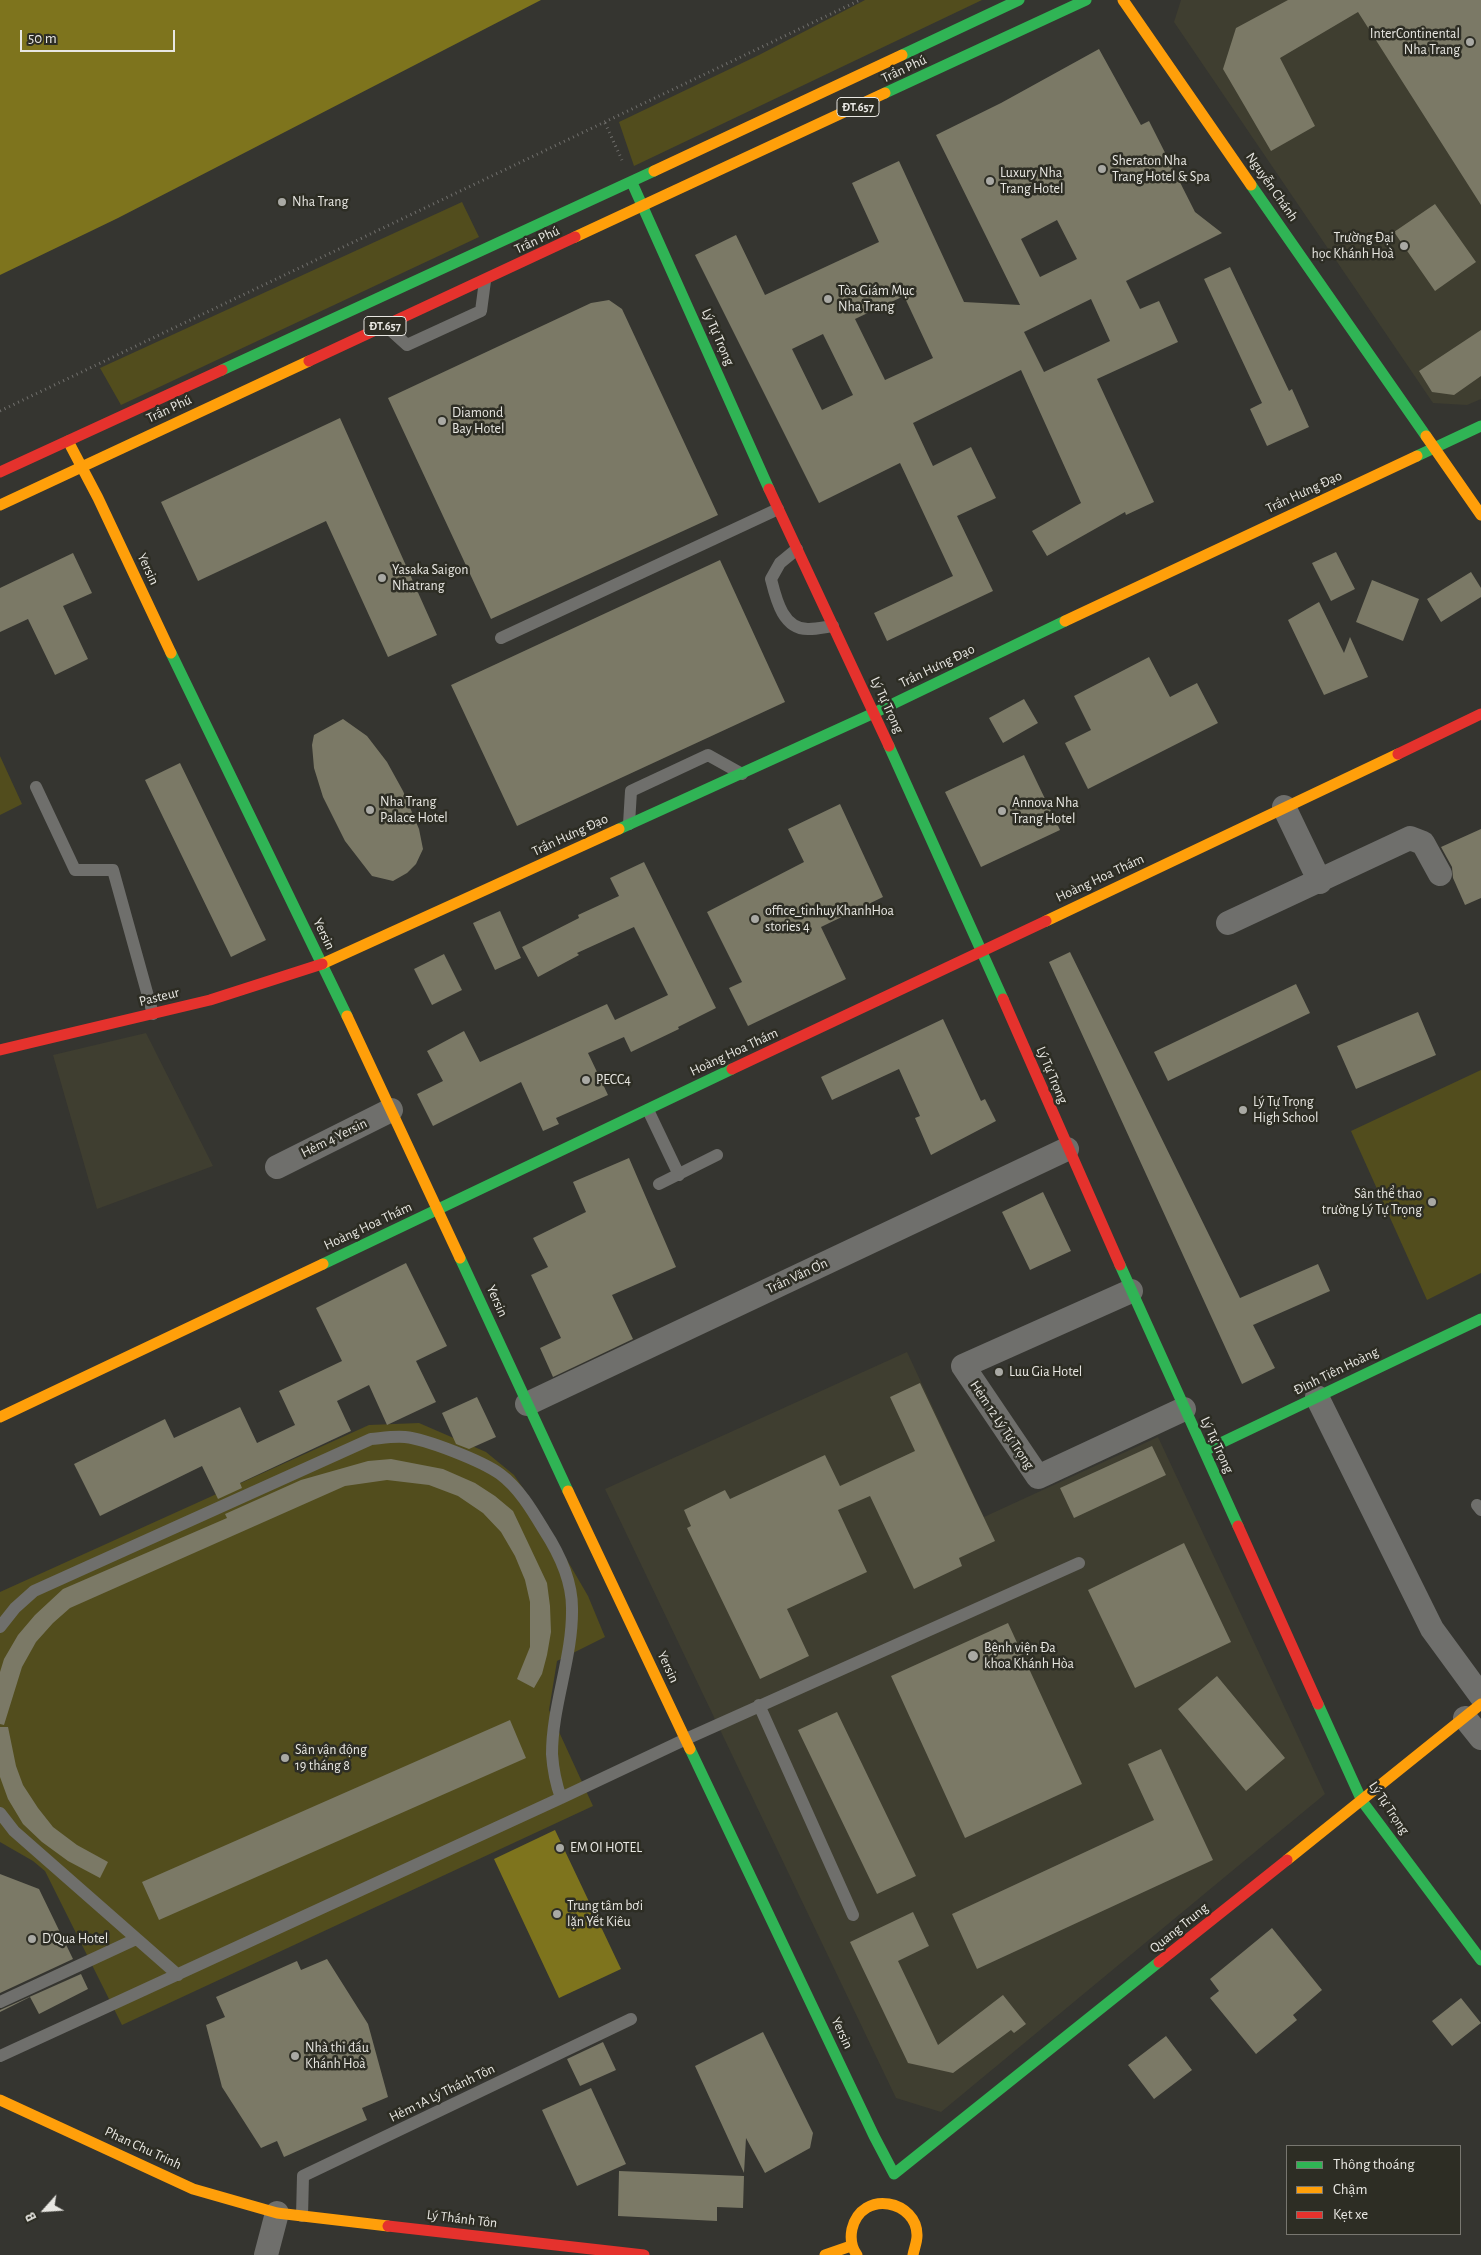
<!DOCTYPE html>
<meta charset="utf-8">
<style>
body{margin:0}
#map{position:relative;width:1481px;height:2255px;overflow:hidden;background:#353530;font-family:"Alegreya Sans",sans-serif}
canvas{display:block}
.legend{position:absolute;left:1286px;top:2145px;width:175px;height:90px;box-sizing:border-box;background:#2d2d24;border:1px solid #787770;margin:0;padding:6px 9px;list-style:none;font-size:15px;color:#e8e7e2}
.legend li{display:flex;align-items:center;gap:10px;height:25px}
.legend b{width:25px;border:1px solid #787770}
.north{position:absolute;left:20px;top:2185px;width:50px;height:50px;-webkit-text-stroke:4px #2d2d24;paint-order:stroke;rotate:244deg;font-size:14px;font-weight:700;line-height:20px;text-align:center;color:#e8e7e2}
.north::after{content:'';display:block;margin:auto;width:18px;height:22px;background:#e8e7e2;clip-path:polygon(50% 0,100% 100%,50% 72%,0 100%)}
.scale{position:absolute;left:20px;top:30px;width:155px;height:22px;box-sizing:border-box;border:2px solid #e8e7e2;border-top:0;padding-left:6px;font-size:15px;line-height:18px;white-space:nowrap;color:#e8e7e2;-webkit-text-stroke:4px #2d2d24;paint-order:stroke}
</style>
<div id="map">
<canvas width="1481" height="2255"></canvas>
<ul class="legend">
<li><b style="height:6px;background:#30b455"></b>Thông thoáng</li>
<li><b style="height:6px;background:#ff9f0a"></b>Chậm</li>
<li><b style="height:6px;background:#e5322d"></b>Kẹt xe</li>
</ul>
<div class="north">B</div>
<div class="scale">50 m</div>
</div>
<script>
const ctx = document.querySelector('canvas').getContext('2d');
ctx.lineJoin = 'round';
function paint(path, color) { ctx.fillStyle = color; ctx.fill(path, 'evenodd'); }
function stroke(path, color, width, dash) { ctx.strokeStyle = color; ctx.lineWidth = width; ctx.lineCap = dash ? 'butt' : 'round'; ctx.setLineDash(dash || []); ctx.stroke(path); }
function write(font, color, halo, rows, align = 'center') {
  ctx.font = font + ' "Alegreya Sans",sans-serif'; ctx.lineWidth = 5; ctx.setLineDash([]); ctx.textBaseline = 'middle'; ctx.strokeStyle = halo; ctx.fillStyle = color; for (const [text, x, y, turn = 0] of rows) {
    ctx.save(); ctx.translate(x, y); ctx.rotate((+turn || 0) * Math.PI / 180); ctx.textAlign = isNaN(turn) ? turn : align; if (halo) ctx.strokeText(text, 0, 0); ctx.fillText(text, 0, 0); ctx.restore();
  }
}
const built = new Path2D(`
 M1181 0H1428L1481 93V399L1467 405 1433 403 1174 22Z
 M146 1033 213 1166 97 1209 53 1055Z
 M907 1352 984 1517 1158 1437 1325 1794 941 2112 896 2098 605 1489Z`);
const green = new Path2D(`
 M865 0H982L634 166 619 122 759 55Z
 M462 202 479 237 121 405 100 368Z
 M0 756 22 804 0 815Z
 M1481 1070V1273L1427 1300 1351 1131Z
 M419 1423 486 1452 514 1475 538 1510 588 1596 605 1637 557 1661 549 1710 593 1806 122 2025 45 1871 33 1861 0 1842V1592L369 1425Z`);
const water = new Path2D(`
 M0 0H541L118 218 0 275Z
 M555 1830 621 1969 559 1998 494 1859Z`);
const building = new Path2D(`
 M1288 0H1481V205L1358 12 1280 58 1315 126 1271 151 1223 69 1236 28Z
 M1099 49 1141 125 1149 121 1195 212 1222 233 1126 281 1140 309 1159 301 1178 342 1097 379 1154 502 1126 515 1125 512 1047 556 1032 531 1081 503 1021 370 913 423 933 466 971 447 996 498 957 516 993 591 887 641 874 613 953 576 900 463 819 503 695 255 736 235 765 295 879 242 852 183 899 161 964 302 1020 305 936 135 1001 103ZM1057 220 1077 259 1040 277 1021 239ZM904 296 933 358 885 380 855 319ZM1091 299 1110 341 1044 372 1024 332ZM823 334 853 395 822 410 792 349Z
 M1435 204 1476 262 1435 291 1394 232Z
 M1230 267 1289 391 1292 389 1309 427 1267 446 1250 409 1262 403 1204 279Z
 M609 300 622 309 718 515 491 619 388 398 591 303Z
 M1481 330V376L1454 395 1432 392 1419 371Z
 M340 418 437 635 388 657 326 521 198 581 161 502Z
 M1336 552 1355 589 1331 601 1312 563Z
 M73 553 92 593 63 606 88 659 55 675 28 619 0 632V588Z
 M720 560 785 702 517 826 451 685Z
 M1471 572 1481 588V597L1441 622 1427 599Z
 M1372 580 1419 599 1403 641 1356 622Z
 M1319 602 1344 653 1350 637 1368 677 1324 695 1288 620Z
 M1149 657 1170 697 1197 683 1218 723 1088 789 1065 743 1091 730 1074 696Z
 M1024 699 1038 723 1003 743 989 718Z
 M343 719 367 736 387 762 403 791 419 829 423 849 416 864 407 873 393 881 372 876 345 841 323 797 314 768 312 745 314 735Z
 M1024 755 1060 830 981 867 945 792Z
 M180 763 266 940 231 957 145 780Z
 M840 804 883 897 821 927 846 979 748 1026 729 988 742 982 707 912 804 862 788 829Z
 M1481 829V898L1465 905 1453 878 1452 867 1441 847Z
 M644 862 716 1008 678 1027 679 1029 631 1052 624 1037 588 1053 608 1095 556 1118 559 1124 543 1131 521 1082 433 1126 417 1094 443 1081 427 1051 464 1031 480 1062 607 1004 615 1020 668 995 634 927 577 953 579 955 538 977 522 947 579 918 578 915 619 896 610 878Z
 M500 911 521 958 495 970 473 923Z
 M1070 952 1240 1298 1318 1264 1330 1291 1253 1325 1275 1368 1242 1384 1049 962Z
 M444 954 462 990 432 1005 414 969Z
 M1296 984 1310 1013 1168 1081 1154 1052Z
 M1418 1012 1436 1055 1356 1089 1337 1046Z
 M943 1019 981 1101 985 1099 996 1121 931 1155 915 1118 920 1116 899 1069 832 1100 821 1077Z
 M629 1158 676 1267 612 1295 633 1339 553 1377 540 1348 561 1338 531 1275 548 1267 533 1238 586 1212 573 1182Z
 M1043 1192 1071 1251 1030 1270 1002 1212Z
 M406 1263 447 1346 416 1361 436 1402 387 1425 369 1385 337 1401 351 1431 240 1483 242 1488 218 1499 202 1466 100 1516 74 1464 165 1419 174 1438 240 1407 257 1443 295 1425 279 1391 342 1361 316 1308Z
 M920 1383 995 1541 959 1558 962 1566 914 1589 870 1496 838 1510 867 1572 787 1609 809 1656 760 1679 687 1528 691 1526 684 1510 725 1490 730 1499 825 1455 840 1486 915 1451 890 1397Z
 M477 1397 496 1437 469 1449 456 1444 442 1413Z
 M1152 1446 1166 1475 1074 1518 1060 1488Z
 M391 1459 443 1469 475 1483 495 1496 513 1511 547 1583 550 1606 551 1632 547 1655 542 1674 534 1688 517 1679 530 1647V1602L525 1580 515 1556 501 1532 483 1513 458 1496 429 1485 387 1480 345 1486 70 1608 53 1623 36 1642 22 1667 4 1725 0 1724V1672L4 1659 18 1635 35 1615 63 1589 227 1518 225 1514 301 1480 368 1461Z
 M1184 1543 1231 1642 1135 1688 1088 1590Z
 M1008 1623 1082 1784 965 1838 891 1676Z
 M1217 1676 1285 1758 1246 1791 1178 1709Z
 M837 1712 916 1876 877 1894 798 1730Z
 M510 1720 526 1758 159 1920 142 1882Z
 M0 1727H8L16 1766 23 1785 38 1808 53 1827 77 1845 108 1862 100 1878 68 1861 42 1842 23 1824 8 1799 0 1777Z
 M1161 1749 1213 1860 977 1969 952 1914 1154 1820 1128 1764Z
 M0 1874 39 1889 73 1959 0 1993Z
 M913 1912 929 1946 898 1961 938 2045 1003 1995 1026 2024 1014 2033 1011 2030 953 2073 908 2063 850 1942Z
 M1272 1928 1322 1990 1293 2015 1297 2020 1256 2054 1210 1998 1219 1991 1210 1979Z
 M327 1959 368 2024 388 2097 362 2108 367 2120 284 2157 277 2141 261 2148 222 2087 206 2025 225 2017 216 1997 297 1961 301 1970Z
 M81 1974 88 1989 39 2014 30 1997 0 2012V2010Z
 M1461 1998 1481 2023 1452 2046 1432 2021Z
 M763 2032 813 2133 810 2148 765 2173 746 2138 744 2173 695 2066Z
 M1166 2036 1192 2070 1154 2099 1128 2065Z
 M603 2042 616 2070 580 2086 567 2059Z
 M591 2088 626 2164 577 2186 542 2110Z
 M619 2171 744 2176 743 2208 717 2207V2221L618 2216Z`);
const path = new Path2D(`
 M605 123 622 160
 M0 411 860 0`);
const lane = new Path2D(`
 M386 326 407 345 481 311 485 281
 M797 549 780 563 771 579C776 599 783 630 809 629 817 629 825 627 833 626
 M501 638 778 509
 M36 787 75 870H113L153 1014
 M629 824 631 791 708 755 742 774
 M648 1110 679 1175
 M659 1184 717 1155
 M1477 1505 1481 1510
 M0 1627 15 1608 34 1591 371 1439C382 1438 394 1436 405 1437 426 1439 482 1461 500 1474 519 1488 532 1510 544 1530 559 1553 572 1580 572 1608 573 1657 552 1705 552 1754 553 1769 556 1784 561 1798
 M759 1705 853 1915
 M0 1813 14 1831 178 1975
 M0 2002 136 1939
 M0 2056 561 1798 686 1739 1079 1563
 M302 2216 303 2176 631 2019`);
const street = new Path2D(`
 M1284 807 1320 882
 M1228 923 1410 838 1423 843 1440 874
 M277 1167 391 1110
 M1131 1291 963 1366 1038 1477 1184 1409
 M1317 1397 1432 1629 1481 1696
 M527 1404 1067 1149
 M1465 1718 1481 1738
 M266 2255 277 2213`);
const fast = new Path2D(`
 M902 55 1019 0
 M885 93 1086 0
 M633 185 769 489
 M1251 185 1426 436
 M222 370 654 171
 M1417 456 1481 426
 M171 653 347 1016
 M889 746 1003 999
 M619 829 874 713 1065 621
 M460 1258 568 1491
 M323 1264 732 1069
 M1120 1265 1238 1526
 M1204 1451 1481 1319
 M1318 1704 1362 1801 1481 1960
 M690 1749 874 2136 894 2174
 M894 2174 1159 1962`);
const slow = new Path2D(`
 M1123 0 1251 185
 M654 171 902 55
 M575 237 885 93
 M1426 436 1481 515
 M68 441 98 498 171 653
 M0 505 309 361
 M1065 621 1417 456
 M1046 921 1398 754
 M322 964 619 829
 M347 1016 460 1258
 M0 1417 323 1264
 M568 1491 690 1749
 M1287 1860 1481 1704
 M0 2100 193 2189 277 2213 388 2226
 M825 2255 851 2246
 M857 2255C851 2247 850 2239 852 2229 862 2188 918 2201 917 2236 917 2242 914 2249 913 2255`);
const jam = new Path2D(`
 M309 361 575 237
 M0 472 222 370
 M769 489 889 746
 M1398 754 1481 714
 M1003 999 1120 1265
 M0 1050 210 1000 322 964
 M732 1069 1046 921
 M1238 1526 1318 1704
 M1159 1962 1287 1860
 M388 2226 644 2255`);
const markers = [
 [1470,42,5,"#a9a9a4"],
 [1102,169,5,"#a9a9a4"],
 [990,181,5,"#a9a9a4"],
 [282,202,5,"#a9a9a4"],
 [1404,246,5,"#a9a9a4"],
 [828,299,5,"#a9a9a4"],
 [442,421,5,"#a9a9a4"],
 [382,578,5,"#a9a9a4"],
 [370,810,5,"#a9a9a4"],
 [1002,811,5,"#a9a9a4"],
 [755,919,5,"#a9a9a4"],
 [586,1080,5,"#a9a9a4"],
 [1243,1110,5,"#a9a9a4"],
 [1432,1202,5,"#a9a9a4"],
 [999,1372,5,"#a9a9a4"],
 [973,1656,6,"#a9a9a4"],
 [285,1758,5,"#a9a9a4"],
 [560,1848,5,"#a9a9a4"],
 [557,1914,5,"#a9a9a4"],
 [32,1939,5,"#a9a9a4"],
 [295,2056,5,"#a9a9a4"]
];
const shields = [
 [858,107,42],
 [385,326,42]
];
const shieldNames = [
 ["ĐT.657",858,107],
 ["ĐT.657",385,326]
];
const poiNames = [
 ["InterContinental",1460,34,"right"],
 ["Nha Trang",1460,50,"right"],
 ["Sheraton Nha",1112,161],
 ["Trang Hotel & Spa",1112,177],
 ["Luxury Nha",1000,173],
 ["Trang Hotel",1000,189],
 ["Nha Trang",292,202],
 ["Trường Đại",1394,238,"right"],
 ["học Khánh Hoà",1394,254,"right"],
 ["Tòa Giám Mục",838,291],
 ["Nha Trang",838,307],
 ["Diamond",452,413],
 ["Bay Hotel",452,429],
 ["Yasaka Saigon",392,570],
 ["Nhatrang",392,586],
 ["Nha Trang",380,802],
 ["Palace Hotel",380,818],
 ["Annova Nha",1012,803],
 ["Trang Hotel",1012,819],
 ["office_tinhuyKhanhHoa",765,911],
 ["stories 4",765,927],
 ["PECC4",596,1080],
 ["Lý Tự Trọng",1253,1102],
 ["High School",1253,1118],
 ["Sân thể thao",1422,1194,"right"],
 ["trường Lý Tự Trọng",1422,1210,"right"],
 ["Luu Gia Hotel",1009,1372],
 ["Bệnh viện Đa",984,1648],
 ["khoa Khánh Hòa",984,1664],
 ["Sân vận động",295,1750],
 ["19 tháng 8",295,1766],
 ["EM OI HOTEL",570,1848],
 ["Trung tâm bơi",567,1906],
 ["lặn Yết Kiêu",567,1922],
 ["D'Qua Hotel",42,1939],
 ["Nhà thi đấu",305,2048],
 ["Khánh Hoà",305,2064]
];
const streetNames = [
 ["Trần Phú",904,69,-25],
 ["Nguyễn Chánh",1272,187,55],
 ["Trần Phú",537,240,-25],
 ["Lý Tự Trọng",718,337,66],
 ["Trần Phú",169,409,-25],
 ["Trần Hưng Đạo",1304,492,-25],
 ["Yersin",148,569,65],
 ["Trần Hưng Đạo",937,666,-26],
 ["Lý Tự Trọng",887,705,65],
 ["Trần Hưng Đạo",570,835,-25],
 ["Hoàng Hoa Thám",1100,878,-25],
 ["Yersin",324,934,64],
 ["Pasteur",159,997,-14],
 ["Hoàng Hoa Thám",734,1052,-25],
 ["Lý Tự Trọng",1052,1075,67],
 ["Hẻm 4 Yersin",334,1138,-26],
 ["Hoàng Hoa Thám",368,1226,-25],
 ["Trần Văn Ơn",797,1276,-25],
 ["Yersin",497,1301,66],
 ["Đinh Tiên Hoàng",1336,1371,-26],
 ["Hẻm 12 Lý Tự Trọng",1002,1425,56],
 ["Lý Tự Trọng",1217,1445,65],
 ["Yersin",668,1667,65],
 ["Lý Tự Trọng",1389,1808,56],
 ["Quang Trung",1179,1928,-39],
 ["Yersin",842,2033,65],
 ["Hẻm 1A Lý Thánh Tôn",442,2093,-26],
 ["Phan Chu Trinh",143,2148,25],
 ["Lý Thánh Tôn",462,2219,7]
];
paint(built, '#3f3e30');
paint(green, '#524d1d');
paint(water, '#7e741d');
paint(building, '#7b7966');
stroke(path, '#71706d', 3, [1, 4]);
stroke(lane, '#6f6f6c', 12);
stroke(street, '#6f6f6c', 24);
stroke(fast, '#30b455', 11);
stroke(slow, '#ff9f0a', 11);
stroke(jam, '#e5322d', 11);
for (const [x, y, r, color] of markers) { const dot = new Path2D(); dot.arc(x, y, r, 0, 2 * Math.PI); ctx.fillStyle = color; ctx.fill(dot); stroke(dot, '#2d2d24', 2); }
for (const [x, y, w] of shields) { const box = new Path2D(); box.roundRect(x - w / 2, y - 9.5, w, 19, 4); ctx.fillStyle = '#2d2d24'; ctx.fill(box); stroke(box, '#e8e7e2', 1); }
write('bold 12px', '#e8e7e2', null, shieldNames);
write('14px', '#e8e7e2', '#2d2d24', poiNames, 'left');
write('14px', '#e8e7e2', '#2d2d24', streetNames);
</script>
